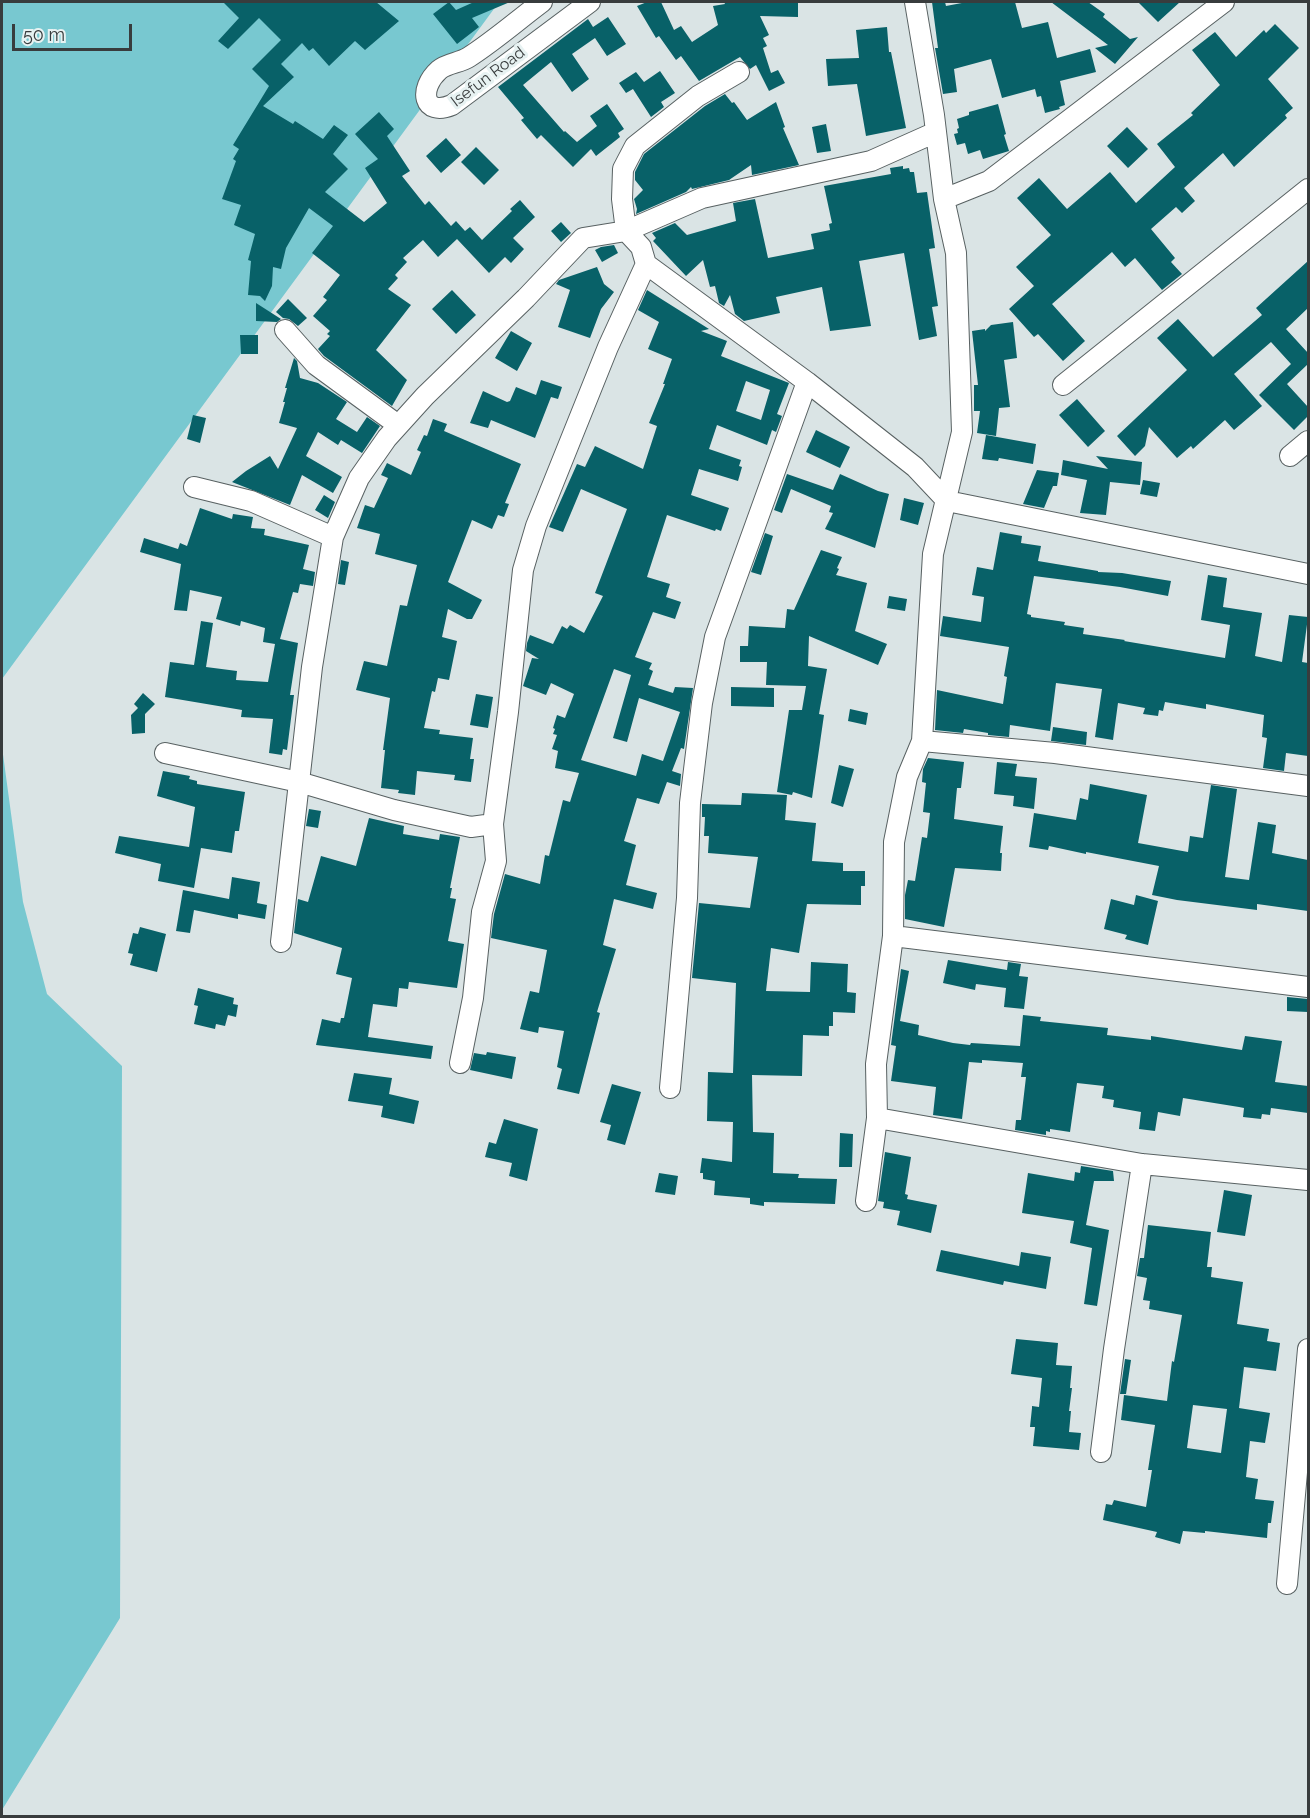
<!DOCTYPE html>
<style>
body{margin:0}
#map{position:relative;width:1310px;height:1818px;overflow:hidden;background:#dae4e5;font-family:Raleway,sans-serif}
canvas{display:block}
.frame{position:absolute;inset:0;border:3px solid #383c3d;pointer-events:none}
.scale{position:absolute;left:12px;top:24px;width:120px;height:27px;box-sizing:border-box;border:3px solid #383c3d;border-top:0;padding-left:8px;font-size:18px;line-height:21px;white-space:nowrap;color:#383c3d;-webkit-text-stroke:4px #e7f2f2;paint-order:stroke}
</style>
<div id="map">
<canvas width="1310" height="1818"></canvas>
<div class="frame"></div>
<div class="scale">50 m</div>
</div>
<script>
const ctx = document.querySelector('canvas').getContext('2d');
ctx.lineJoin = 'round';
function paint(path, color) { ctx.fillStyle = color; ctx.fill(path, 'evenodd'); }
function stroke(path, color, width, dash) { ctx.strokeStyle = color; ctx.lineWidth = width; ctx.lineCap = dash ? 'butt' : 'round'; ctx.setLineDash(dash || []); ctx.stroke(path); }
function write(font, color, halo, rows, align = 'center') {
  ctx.font = font + ' Raleway,sans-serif'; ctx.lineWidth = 6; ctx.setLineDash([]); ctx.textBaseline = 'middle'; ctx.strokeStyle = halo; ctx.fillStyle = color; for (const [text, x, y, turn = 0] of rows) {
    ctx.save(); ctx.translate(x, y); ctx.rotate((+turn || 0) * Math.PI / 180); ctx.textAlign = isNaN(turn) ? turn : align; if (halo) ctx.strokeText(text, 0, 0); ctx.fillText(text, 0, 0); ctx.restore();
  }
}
const green = new Path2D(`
 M2 2H499L2 679Z
 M2 747 23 902 47 994 122 1066 120 1618 2 1810Z`);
const building = new Path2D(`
 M223 2H376L399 21 365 50 355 41 329 66 313 48 309 51 302 43 281 64 294 77 263 106 293 124 295 121 323 139 334 125 348 135 333 154 348 169 325 192 364 222 387 203 365 168 378 159 355 134 379 112 394 129 387 136 410 171 402 176 425 205 429 201 451 226 456 221 465 231 470 227 482 240 512 211 510 209 520 200 535 217 513 238 524 249 511 263 505 257 489 273 457 239 438 257 423 240 403 258 407 262 395 275 398 278 388 289 411 305 376 350 407 380 392 406 324 356 318 349 330 336 327 334 330 331 313 316 327 300 323 297 340 275 312 253 333 226 309 208 286 248 281 269 273 267 272 286 265 301 260 296 248 295 251 261 248 260 255 234 234 225 241 205 222 199 236 161 233 159 239 149 233 145 269 86 252 69 281 40 259 18 228 49 218 41 239 18Z
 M449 2 456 10 474 2H510L472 18 479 27 457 44 433 14Z
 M647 2H661L674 30 681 26 692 42 718 25 713 6 725 4 724 2H798V17L760 16 769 35 763 38 767 46 763 48 771 73 778 70 785 83 769 91 756 65 750 69 740 57 699 81 681 56 676 60 659 36 656 38 637 6Z
 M932 2H945L946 6 967 2H1015L1022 28 1048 22 1057 58 1090 49 1096 72 1060 81 1065 105 1059 107 1060 109 1045 113 1041 96 1037 97 1035 89 1002 98 991 59 954 69 957 92 943 94 935 48H938Z
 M1051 2H1088L1105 14 1103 17 1130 39 1138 37 1115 64 1095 48 1108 45Z
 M1138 2H1180L1158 22Z
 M608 17 626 44 607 56 595 38 572 54 589 79 572 92 551 62 523 85 564 132 565 131 577 142 597 126 590 116 607 104 624 129 618 133 620 137 596 156 591 149 573 167 541 135 537 139 521 120 524 118 498 87 588 19 593 27Z
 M1275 24 1299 48 1268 79 1293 108 1285 115 1287 118 1234 167 1223 153 1184 188 1195 201 1182 213 1176 207 1151 229 1175 258 1171 262 1182 274 1162 290 1135 258 1125 267 1112 252 1052 304 1085 341 1063 361 1038 334 1034 337 1009 309 1034 286 1016 267 1051 235 1017 198 1039 178 1067 209 1110 172 1136 203 1175 167 1157 144 1193 115 1191 113 1220 85 1192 50 1215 32 1236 57 1264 30 1266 33Z
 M887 27 889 52H891L906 128 866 136 857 84 828 86 826 59 859 58 856 30Z
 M660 71 675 93 661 102 664 107 651 117 633 89 626 93 619 83 636 72 644 82Z
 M725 94 732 103 734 102 747 120 776 102 785 127 783 128 799 165 752 175 751 165 729 180 692 189 691 187 686 192 636 214 637 209 634 199 643 190 635 180V172L644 154 705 106Z
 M998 104 1006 134 1004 135 1009 151 983 159 980 150 968 154 965 143 957 145 954 134 958 133 957 129 959 128 957 119 969 115V112Z
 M826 124 831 151 817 153 812 127Z
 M1127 127 1148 149 1128 168 1107 146Z
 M446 138 461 155 441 173 426 156Z
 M476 147 499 170 484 185 461 162Z
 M903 166V169L909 168 910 172H914L917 193 927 192 935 248 929 249 938 306 932 307 937 336 919 340 904 253 859 261 871 326 830 331 822 287 776 297 780 313 744 321 735 314 730 295 724 306 719 303 715 286 710 287 703 260 686 276 653 241 656 238 652 233 675 223 687 235 736 221 733 203 755 199 768 258 814 249 811 234 830 230 829 224 832 223 824 186 891 174 890 168Z
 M561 222 571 233 561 242 551 231Z
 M614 245 618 253 602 262 595 250 601 247Z
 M1308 261V308L1286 329 1308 353V364L1287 384 1308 407V416L1294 430 1259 395 1291 364 1271 342 1234 374 1262 406 1234 430 1225 420 1193 449 1191 446 1177 458 1149 427 1145 446 1135 456 1117 436 1187 370 1157 338 1178 319 1213 357 1262 315 1256 308Z
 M597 267 604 284 614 292 601 309 590 338 558 327 570 290 556 284 559 280Z
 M452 290 476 315 456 334 432 309Z
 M647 290 709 329 701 331 727 341 721 356 789 383 777 414 782 416 776 432 772 430 767 445 717 425 709 449 741 460 739 466 742 467 738 481 699 469 691 495 729 508 721 531 716 529 715 531 667 515 647 577 670 584 666 597 681 602 675 619 653 612 635 657 652 663 649 669 653 671 648 685 673 693 675 687 693 688 684 749 681 748 672 771 681 774 680 786 667 782 659 804 637 798 624 841 636 845 626 885 657 893 653 909 614 899 603 945 616 949 597 1012 600 1013 579 1094 557 1089 562 1069 557 1067 564 1031 539 1027 538 1033 520 1029 530 991 539 993 547 950 491 938 494 914 505 874 540 884 545 855 549 856 563 800 570 802 579 773 555 768 558 751 552 749 557 735 553 734 555 729 553 728 557 715 565 718 574 694 551 683 546 695 523 686 532 658 539 659 526 651 527 643 530 635 553 644 562 626 567 629 570 625 584 633 603 596 595 593 627 509 581 489 563 532 549 527 577 464 585 467 595 446 643 469 657 426 649 423 665 384H663L672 359 648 349 659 322 638 310ZM746 381 770 390 761 420 736 411ZM614 669 631 675 613 738 627 742 639 698 680 712 663 761 642 754 636 776 581 760Z
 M288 299 307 318 298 326 289 319 283 318 276 312Z
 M256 303 281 319 277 322 256 321Z
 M1013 322 1017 358 1004 360 1010 407 999 408 996 436 977 433 980 411H974V385H978L972 331 985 329V331L991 325Z
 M511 331 532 343 517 371 495 358Z
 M240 335H258V354H241Z
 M294 358 297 361 300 378 318 383 347 402 336 419 357 432 367 417 380 426 362 453 341 440 338 445 318 432 306 456 342 477 333 493 302 475 290 505 232 482 246 471 270 456 278 469 297 428 279 423 285 402H283L287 388H285Z
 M541 380 562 387 558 399 551 397 535 438 491 420 488 428 470 423 483 391 507 402 510 401 516 387 536 395Z
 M1077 399 1105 431 1088 447 1059 415Z
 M193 415 206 418 200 443 187 439Z
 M433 419 447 424 444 431 521 464 505 503 509 504 504 517 498 515 492 529 472 520 448 582 482 600 472 619H467L448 609 442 637 457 641 449 680 438 678 435 692 432 691 424 728 440 730 439 734 473 738 470 759H474L471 782 454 780 455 775 417 771 415 795 398 793 399 790 381 788 385 750H383L390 698 356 690 364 661 387 666 400 605 407 606 417 565 375 554 380 534 357 528 365 505 374 508 388 478 381 475 387 463 411 475 421 452 417 450 424 435 427 436Z
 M816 430 850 447 840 468 806 452Z
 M986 435 1036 444 1033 464 999 458 998 461 982 459Z
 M1096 456 1142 462 1140 485 1110 482 1106 515 1080 513 1087 480 1061 475 1063 460 1108 469Z
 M1037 470 1059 473 1057 486H1053L1044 508 1023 504Z
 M787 474 833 490 840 474 878 491 889 494 875 548 825 529 833 513 829 512 831 506 791 489 782 513 774 510Z
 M1143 480 1160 483 1157 497 1140 494Z
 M324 495 335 502 328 518 315 510Z
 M904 498 924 503 918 525 900 520Z
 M200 508 232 519 233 514 253 517 251 528 265 529 264 535 309 545 303 569 315 572 313 586 300 584 298 593 293 592 280 639 298 643 290 695H294L287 750 283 749 282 755 269 753 273 719 241 717 242 710 165 697 170 662 194 665 201 621 213 623 206 667 237 671 236 680 268 682 275 644 263 642 265 628 241 621 240 626 216 619 222 597 190 590 187 611 174 610 181 564 140 552 144 538 178 549 180 543 187 546Z
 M1000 532 1022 536 1021 543 1041 546 1038 561 1098 571V572L1122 573 1171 581 1168 596 1120 587 1034 576 1027 614 1031 615V617L1065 622 1064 625 1084 628 1083 634 1125 640 1124 641 1225 658 1230 625 1201 620 1208 575 1227 578 1223 607 1262 613 1255 656 1282 662 1289 615 1308 617 1302 662 1308 663V756L1286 753 1284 771 1263 768 1267 738 1262 737 1264 715 1206 704V709L1165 702 1163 711 1159 710 1158 716 1143 714 1145 708 1118 703 1113 740 1095 737 1102 689 1056 683 1050 731 1010 725 1009 737 988 735V733L964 729 963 733 935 730 937 690 1003 704 1007 677 1004 676 1009 647 940 636 943 616 981 622 984 597 972 595 977 567 993 570Z
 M765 533 773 536 761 575 751 572Z
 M821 550 842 557 837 568 839 569 836 575 867 583 855 631 887 644 878 665 809 636 808 666 827 669 819 714 824 715 812 798 793 792 792 795 777 792 789 710H802L806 686 766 685 767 662H740V646H748L749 626 785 628 787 609 794 610Z
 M341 560 349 562 345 585 338 584Z
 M889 596 907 599 905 611 887 608Z
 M731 687 774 688V707L731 706Z
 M143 693 155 704 145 714V733L132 734 131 715 138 708 134 704Z
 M476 694 493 697 488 728 470 725Z
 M850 709 868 713 866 725 848 721Z
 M1053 727 1087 732 1086 745 1051 741Z
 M928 758 964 762 961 788H957L954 819 1003 826 1000 853H1002L1001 871 955 868 944 927 905 919V895L908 880 915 881 922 837 927 838 930 813 923 812 926 783 922 782 923 769Z
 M997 762 1017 764 1015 776 1037 778 1034 809 1013 806 1014 796 994 794Z
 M839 765 854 769 843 807 831 803Z
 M163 771 190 776 189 779 197 781V784L245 792 239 831H235L232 853 201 848 194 888 158 881 161 864 115 853 119 836 189 847 195 807 157 796Z
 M1090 784 1147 795 1138 843 1188 852 1190 836 1203 838 1211 785 1237 789 1225 877 1249 880 1258 822 1276 825 1272 853 1308 860V911L1257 904V910L1177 900 1152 895 1159 866 1086 852V854L1049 846 1048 850 1029 847 1034 813 1076 820 1080 798 1088 800Z
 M742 793 787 795 785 820 816 823 812 861 843 863V871H865V886H861V905L807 904 799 953 771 948 766 991 810 992 811 962 848 964 847 992 856 993 855 1013 833 1012V1026H829V1036L803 1035 802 1076 752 1075 753 1132 774 1133 773 1173 799 1174 798 1178 837 1179 835 1204 764 1202V1206L750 1204V1198L714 1195 715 1181 703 1179V1173H700L702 1158 732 1162 733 1122 707 1121 708 1072 733 1073 736 983 692 978 699 903 750 908 758 857 708 853 709 836H704L705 817H702V804L741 805Z
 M309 809 321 811 318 828 306 826Z
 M369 818 404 826 403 834 439 840 440 834 460 837 450 888H452L450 898 456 899 448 941 464 944 457 988 409 982 408 989 399 988 397 1007 373 1004 368 1037 433 1046 431 1059 316 1045 322 1019 340 1023 341 1018H344L352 978 336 974 342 948 294 933 298 899 308 902 321 856 356 866Z
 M232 877 260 882 257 903 267 905 265 919 238 914V919L194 910 190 933 176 931 183 890 229 899Z
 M1136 895 1158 901 1148 945 1125 939 1127 935 1104 929 1111 899 1134 905Z
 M140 927 166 934 157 972 130 965 133 954 128 953 133 933 138 934Z
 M948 960 1007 970 1008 962 1021 964 1019 976 1028 977 1024 1009 1004 1007 1006 988 976 984 975 990 943 983Z
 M901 969 909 971 900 1021 919 1025 918 1035 953 1043 970 1045 971 1043 1020 1046 1023 1015 1041 1017 1040 1021 1108 1028 1107 1035 1151 1040V1036L1242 1050 1245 1036 1282 1041 1275 1082 1308 1086V1113L1271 1108 1270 1115 1262 1114 1261 1119 1243 1117 1244 1108 1239 1107 1183 1098 1180 1116 1158 1112 1155 1131 1139 1129 1141 1112 1113 1107 1114 1100 1102 1098 1104 1086 1077 1083 1070 1132 1050 1129V1132L1046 1131V1135L1015 1130 1016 1120H1021L1026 1077H1021L1023 1063 982 1060V1063L969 1062 962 1119 933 1115 936 1087 891 1081 896 1046 891 1045Z
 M198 988 234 998 233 1004 238 1005 236 1017 228 1015 225 1026 216 1024 215 1029 194 1024 198 1006 194 1005Z
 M1287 997 1308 999V1012L1287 1011Z
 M487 1052 516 1057 512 1079 470 1070 474 1053 486 1055Z
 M354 1073 392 1078 389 1094 419 1101 414 1124 381 1117 383 1106 348 1101Z
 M612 1084 641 1092 625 1145 607 1140 611 1125 600 1122Z
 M504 1119 538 1129 527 1181 509 1176 512 1163 485 1157 489 1142 496 1144Z
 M840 1133 853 1134 852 1167H839Z
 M885 1152 911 1157 905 1194 908 1195 907 1199 937 1205 931 1233 897 1225 900 1211 883 1208 884 1202 878 1201Z
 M1081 1166 1113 1171 1114 1181H1094L1086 1225 1109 1230 1097 1306 1084 1304 1092 1248 1070 1243 1074 1221 1022 1213 1028 1173 1074 1181 1075 1172 1080 1173Z
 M659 1173 678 1176 675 1195 655 1192Z
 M1224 1190 1252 1195 1245 1236 1217 1232Z
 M1148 1225 1211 1232 1207 1267H1212L1211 1277 1243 1282 1237 1324 1269 1329 1267 1341 1280 1343 1276 1371 1244 1367 1239 1408 1270 1413 1265 1443 1250 1441 1246 1477 1258 1479 1255 1499 1274 1501 1271 1523H1268L1267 1538 1205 1531V1533L1183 1531 1180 1544 1155 1537 1157 1532 1103 1520 1106 1504 1112 1505 1114 1500 1146 1507 1152 1470H1148L1155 1425 1121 1420 1124 1395 1167 1401 1172 1361 1174 1362 1182 1315 1149 1309 1150 1301 1143 1300 1147 1278 1137 1276 1140 1258H1144ZM1193 1405 1227 1409 1221 1453 1187 1448Z
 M941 1250 1019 1266 1021 1252 1051 1257 1046 1289 1004 1281 1003 1285 936 1271Z
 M1016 1339 1058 1343 1056 1365 1072 1366 1070 1388H1072L1069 1411H1071L1069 1432 1081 1433 1079 1450 1033 1446 1035 1427H1030L1032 1408V1406L1039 1407 1042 1378 1011 1374Z
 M1125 1359 1131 1360 1126 1394H1120Z`);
const minor = new Path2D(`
 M542 2C518 20 494 41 469 57 460 63 447 63 439 70 418 89 423 117 452 105L590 2
 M944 199 989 181 1224 2
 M646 264 807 382 915 467 947 501 1308 574
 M285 330 316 365 398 425
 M1063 385 1308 189
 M1290 456 1308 441
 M194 487 251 501 333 537
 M922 741 1055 753 1308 786
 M165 753 299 782 394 810 471 827 493 824
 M893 936 1308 987
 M281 942 312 667 333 537 359 478 387 438 425 396 526 298 583 238 626 231 702 198 871 161 936 132
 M460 1063 473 998 482 912 496 861 493 824 508 712 523 570 536 526 608 347 646 264 641 247 626 231 622 199 623 169 635 146 698 96 739 72
 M670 1088 687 898 690 803 702 703 715 637 807 382
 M877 1118 1142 1164 1308 1180
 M866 1201 877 1118 876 1064 893 936 894 842 907 777 922 741 933 554 962 432 956 253 944 199 934 115 915 2
 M1101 1452 1114 1349 1142 1164
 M1287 1584 1308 1349`);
const streetNames = [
 ["Isefun Road",488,77,-37]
];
paint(green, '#78c8d0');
paint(building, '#086168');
stroke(minor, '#586162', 22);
stroke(minor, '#fff', 20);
write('16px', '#383c3d', '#e7f2f2', streetNames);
</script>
